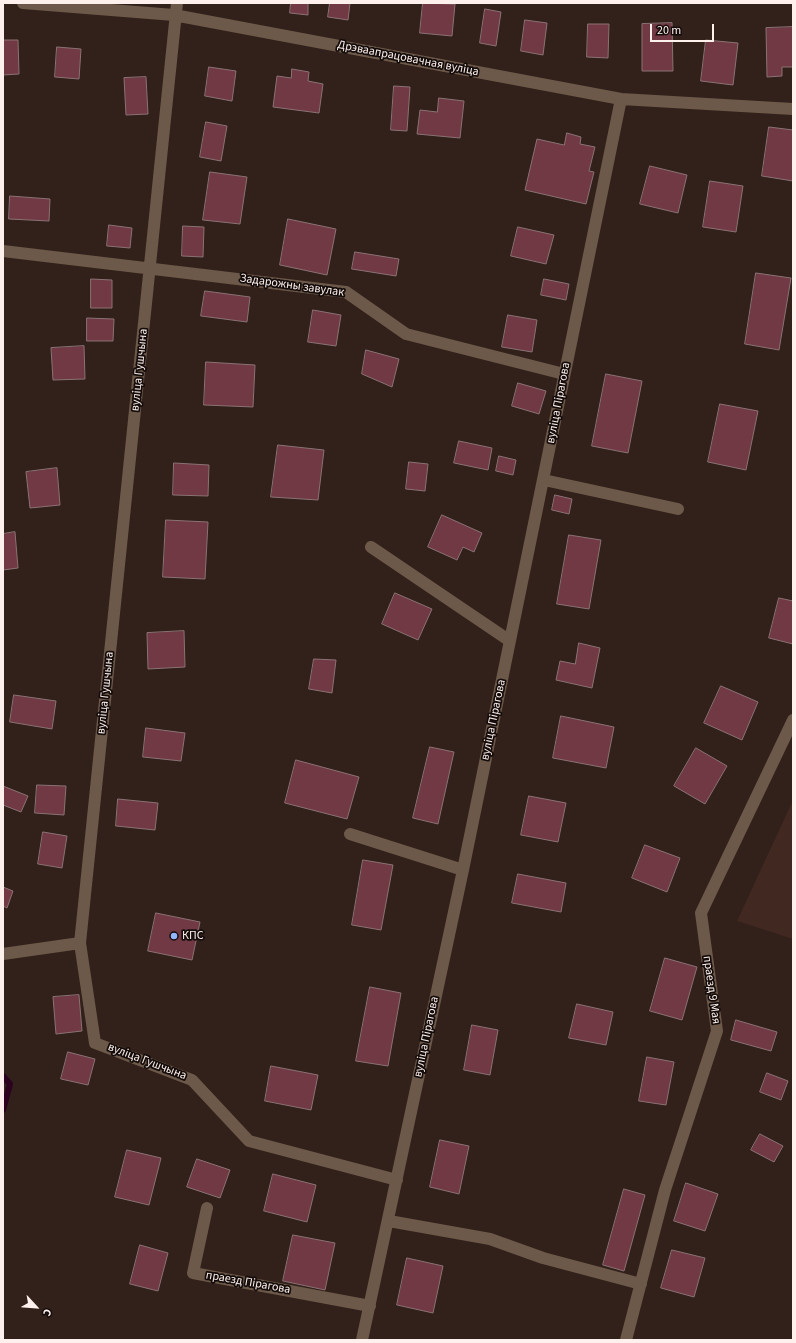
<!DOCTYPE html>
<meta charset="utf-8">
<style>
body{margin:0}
#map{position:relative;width:796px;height:1343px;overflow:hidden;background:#32201a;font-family:"Source Sans 3",sans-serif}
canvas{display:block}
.frame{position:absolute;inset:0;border:4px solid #fef1ed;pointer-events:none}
.north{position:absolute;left:16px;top:1287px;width:40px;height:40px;-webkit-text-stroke:3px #140c0a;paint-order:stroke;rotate:116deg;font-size:11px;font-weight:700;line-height:16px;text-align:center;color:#fef1ed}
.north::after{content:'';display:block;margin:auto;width:14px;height:18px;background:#fef1ed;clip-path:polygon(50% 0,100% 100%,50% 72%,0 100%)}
.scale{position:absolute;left:650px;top:24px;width:64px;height:18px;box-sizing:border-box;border:2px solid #fef1ed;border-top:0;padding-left:5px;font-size:12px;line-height:14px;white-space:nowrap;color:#fef1ed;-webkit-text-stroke:3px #140c0a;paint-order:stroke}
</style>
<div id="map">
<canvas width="796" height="1343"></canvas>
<div class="frame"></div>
<div class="north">С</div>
<div class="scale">20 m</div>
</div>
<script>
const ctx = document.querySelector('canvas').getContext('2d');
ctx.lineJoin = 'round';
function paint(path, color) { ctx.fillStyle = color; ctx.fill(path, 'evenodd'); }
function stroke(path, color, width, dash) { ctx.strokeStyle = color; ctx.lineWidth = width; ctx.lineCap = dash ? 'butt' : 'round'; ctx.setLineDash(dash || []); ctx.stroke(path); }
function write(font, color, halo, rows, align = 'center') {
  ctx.font = font + ' "Source Sans 3",sans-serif'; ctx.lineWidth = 3.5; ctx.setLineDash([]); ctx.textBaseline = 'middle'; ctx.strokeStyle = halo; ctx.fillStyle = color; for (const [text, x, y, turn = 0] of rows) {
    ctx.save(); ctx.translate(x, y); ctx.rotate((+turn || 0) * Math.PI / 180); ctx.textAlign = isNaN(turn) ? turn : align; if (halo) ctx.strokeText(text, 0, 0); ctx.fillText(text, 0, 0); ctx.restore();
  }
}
const built = new Path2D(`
 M793 800V939L737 921Z`);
const stream = new Path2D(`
 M3 1076 10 1084 3 1110`);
const building = new Path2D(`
 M291 3H308V15L290 13Z
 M330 3H350L348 20 328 17Z
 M423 3 455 4 452 36 420 33Z
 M485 9 501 12 496 46 480 43Z
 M525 20 547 23 543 55 521 51Z
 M672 23 673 71H642V24Z
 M588 24H609L608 58 587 57Z
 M793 27V67H782V76L767 77 766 28Z
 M3 40H18L19 74 3 75Z
 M706 40 738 43 733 85 701 81Z
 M57 47 81 49 79 79 55 77Z
 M209 67 236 71 232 101 205 96Z
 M292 69 309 72 308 81 323 84 319 113 273 107 277 76 291 78Z
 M146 77 148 114 126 115 124 78Z
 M394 86 410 87 407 131 391 130Z
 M439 98 464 101 460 138 417 134 420 110 437 112Z
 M206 122 227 126 221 161 200 157Z
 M769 127 793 130V181L762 176Z
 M567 133 581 137 580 144 595 147 589 171 594 172 586 204 525 190 537 139 564 145Z
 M650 166 687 175 678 213 640 204Z
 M210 172 247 177 240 224 203 220Z
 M710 181 743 186 736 232 703 227Z
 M10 196 50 199 49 221 9 219Z
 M288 219 336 229 327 275 280 265Z
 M109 225 132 228 130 248 107 246Z
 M183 226 204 227 203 257 182 256Z
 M518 227 554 235 546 264 511 256Z
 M355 252 399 259 396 276 352 269Z
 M756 273 791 278 779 350 745 344Z
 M91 279 112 280V308H91Z
 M544 279 569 284 566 300 541 295Z
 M205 291 250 297 247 322 201 316Z
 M313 310 341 315 336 346 308 342Z
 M508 315 537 320 532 352 502 347Z
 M87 318 114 319 113 341H87Z
 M84 346 85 379 53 380 51 348Z
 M366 350 399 359 392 387 362 374Z
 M206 362 255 365 253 407 204 405Z
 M606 374 642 381 628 453 592 446Z
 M518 383 546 391 539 414 512 406Z
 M720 404 758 411 746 470 708 462Z
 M459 441 492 448 488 470 454 463Z
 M278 445 324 450 318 500 271 497Z
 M499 456 516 460 513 475 496 471Z
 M409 462 428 464 425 491 406 489Z
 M174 463 209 465 208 496 173 495Z
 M57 468 60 505 30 508 26 472Z
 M555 495 572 499 569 514 552 510Z
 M442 515 482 533 474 552 463 547 457 560 428 547Z
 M166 520 208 522 205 579 163 577Z
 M15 532 18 568 3 570V534Z
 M569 535 601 540 589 609 557 604Z
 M395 593 432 609 418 640 382 624Z
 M779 598 793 601V644L769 638Z
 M184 631 185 667 148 669 147 633Z
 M579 643 600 648 592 688 556 680 560 661 575 664Z
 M314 659 336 660 332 693 309 689Z
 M721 686 758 702 742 740 704 723Z
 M14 695 56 701 52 729 10 722Z
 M561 716 614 727 606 768 553 758Z
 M146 728 185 733 181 761 143 757Z
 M430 747 454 752 438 824 413 818Z
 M696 748 727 766 705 804 674 786Z
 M296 760 359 777 347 819 285 803Z
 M37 785 66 786 64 815 35 813Z
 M3 786 28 796 21 812 3 805Z
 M529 796 566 803 558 842 521 835Z
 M118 799 158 803 155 830 116 826Z
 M43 832 67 836 62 868 38 864Z
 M645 845 680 858 667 892 632 878Z
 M363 860 393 865 381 930 352 925Z
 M518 874 566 883 561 912 512 903Z
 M3 887 13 891 7 908 3 906Z
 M156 913 200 922 192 960 148 951Z
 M665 958 697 967 682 1020 650 1011Z
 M370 987 401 993 388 1066 356 1061Z
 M79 995 82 1031 56 1034 53 997Z
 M577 1004 613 1012 606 1045 569 1038Z
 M736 1020 777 1032 771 1051 731 1040Z
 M472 1025 498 1030 490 1075 464 1070Z
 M68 1052 95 1059 88 1085 61 1079Z
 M647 1057 674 1062 666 1105 639 1101Z
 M271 1066 318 1075 311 1110 265 1101Z
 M767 1073 788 1081 781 1100 760 1092Z
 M760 1134 783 1146 774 1162 751 1150Z
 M440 1140 469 1146 459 1194 430 1187Z
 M127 1150 161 1158 149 1205 115 1197Z
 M197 1159 230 1170 220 1198 187 1187Z
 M273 1174 316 1185 307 1222 264 1211Z
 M686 1183 718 1194 705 1231 674 1221Z
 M624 1189 645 1195 624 1271 603 1265Z
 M293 1235 335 1243 325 1290 283 1281Z
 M140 1245 168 1253 158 1291 130 1284Z
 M672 1250 705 1258 694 1297 661 1288Z
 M407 1258 443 1266 433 1313 397 1305Z`);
const minor = new Path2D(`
 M23 3 174 15 621 99 793 109
 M177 3 80 943 95 1043 192 1080 249 1141 397 1180
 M3 251 346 292 406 334 564 374
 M544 480 678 509
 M371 547 510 641
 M350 834 463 870
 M3 954 80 943
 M207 1208 193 1273 370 1306
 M389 1221 490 1239 543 1258 641 1284
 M362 1340 463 870 621 99
 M626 1340 665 1190 717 1031 701 913 793 720`);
const markers = [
 [174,936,4,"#93b7fd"]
];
const streetNames = [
 ["Дрэваапрацовачная вуліца",408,59,11],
 ["Задарожны завулак",292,286,8],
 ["вуліца Гушчына",140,370,-84],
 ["вуліца Пірагова",559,403,-79],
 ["вуліца Гушчына",106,693,-84],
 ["вуліца Пірагова",494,720,-78],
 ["праезд 9 Мая",711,990,82],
 ["вуліца Пірагова",427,1037,-78],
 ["вуліца Гушчына",147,1062,21],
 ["праезд Пірагова",248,1283,10]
];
const poiNames = [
 ["КПС",182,936]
];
paint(built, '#412820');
stroke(stream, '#2c021f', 6);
paint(building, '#713943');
stroke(building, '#8a7275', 1);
stroke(minor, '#6c5949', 12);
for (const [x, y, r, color] of markers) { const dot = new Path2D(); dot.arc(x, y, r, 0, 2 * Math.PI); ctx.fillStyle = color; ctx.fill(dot); stroke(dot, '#140c0a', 1.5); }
write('12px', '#fef1ed', '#140c0a', streetNames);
write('12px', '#fef1ed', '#140c0a', poiNames, 'left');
</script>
